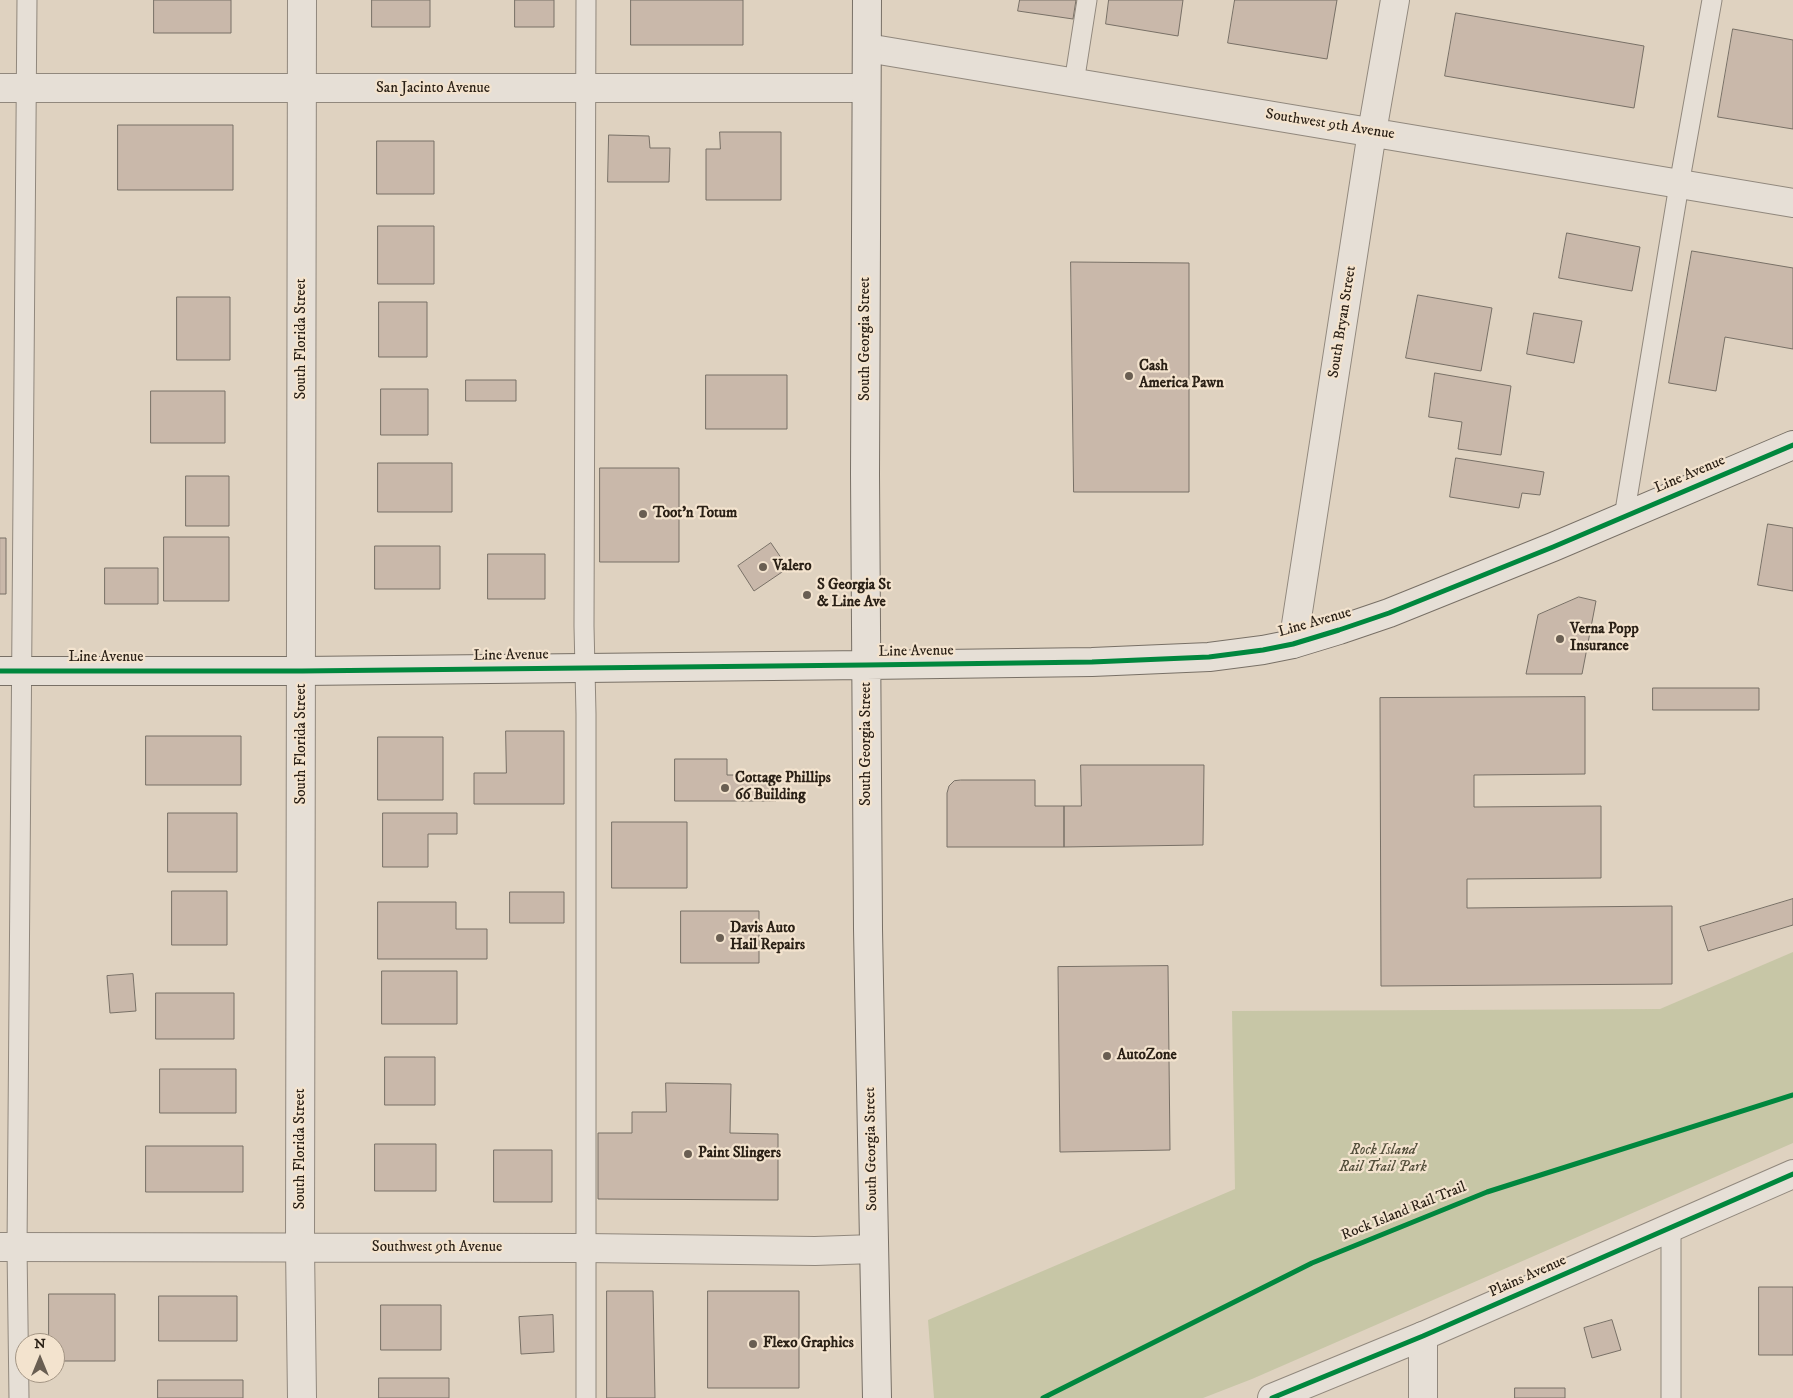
<!DOCTYPE html>
<style>
body{margin:0}
#map{position:relative;width:1793px;height:1398px;overflow:hidden;background:#dfd2c0;font-family:"IM FELL DW Pica",serif}
canvas{display:block}
.north{position:absolute;left:15px;top:1333px;width:50px;height:50px;box-sizing:border-box;background:#f3e3ce;border:1px solid #a39584;border-radius:50%;rotate:0deg;font-size:14px;font-weight:700;line-height:20px;text-align:center;color:#2a2016}
.north::after{content:'';display:block;margin:auto;width:18px;height:22px;background:#695e52;clip-path:polygon(50% 0,100% 100%,50% 72%,0 100%)}
</style>
<div id="map">
<canvas width="1793" height="1398"></canvas>
<div class="north">N</div>
</div>
<script>
const ctx = document.querySelector('canvas').getContext('2d');
ctx.lineJoin = 'round';
function paint(path, color) { ctx.fillStyle = color; ctx.fill(path, 'evenodd'); }
function stroke(path, color, width, dash) { ctx.strokeStyle = color; ctx.lineWidth = width; ctx.lineCap = dash ? 'butt' : 'round'; ctx.setLineDash(dash || []); ctx.stroke(path); }
function write(font, color, halo, rows, align = 'center') {
  ctx.font = font + ' "IM FELL DW Pica",serif'; ctx.lineWidth = 4.5; ctx.setLineDash([]); ctx.textBaseline = 'middle'; ctx.strokeStyle = halo; ctx.fillStyle = color; for (const [text, x, y, turn = 0] of rows) {
    ctx.save(); ctx.translate(x, y); ctx.rotate((+turn || 0) * Math.PI / 180); ctx.textAlign = isNaN(turn) ? turn : align; if (halo) ctx.strokeText(text, 0, 0); ctx.fillText(text, 0, 0); ctx.restore();
  }
}
const green = new Path2D(`
 M1793 952V1143L1252 1379 1203 1398H934L928 1320 1235 1189 1232 1011 1660 1009Z`);
const building = new Path2D(`
 M154 0H231V33H154Z
 M372 0H430V27H372Z
 M515 0H554V27H515Z
 M631 0H743V45H631Z
 M1020 0H1076L1073 19 1018 11Z
 M1109 0H1183L1178 36 1106 24Z
 M1235 0H1337L1327 59 1228 43Z
 M1456 13 1644 46 1634 108 1445 76Z
 M1733 29 1793 40V129L1718 117Z
 M118 125H233V190H118Z
 M720 132H781V200H706V149H720Z
 M609 135 649 136 650 148H670L669 182H608Z
 M377 141H434V194H377Z
 M378 226H434V284H378Z
 M1567 233 1640 247 1632 291 1559 278Z
 M1692 251 1793 268V349L1725 337 1716 391 1669 383Z
 M1071 262 1189 263V492H1074Z
 M1418 295 1492 308 1481 371 1406 358Z
 M177 297H230V360H177Z
 M379 302H427V357H379Z
 M1534 313 1582 321 1574 363 1527 354Z
 M1435 373 1511 386 1501 455 1458 449 1462 422 1429 417Z
 M706 375H787V429H706Z
 M466 380H516V401H466Z
 M381 389H428V435H381Z
 M151 391H225V443H151Z
 M1456 458 1544 472 1540 495 1522 493 1519 508 1450 497Z
 M378 463H452V512H378Z
 M600 468H679V562H600Z
 M186 476H229V526H186Z
 M1768 524 1793 528V591L1758 585Z
 M164 537H229V601H164Z
 M0 538H6V594H0Z
 M771 543 788 568 754 591 738 566Z
 M375 546H440V589H375Z
 M488 554H545V599H488Z
 M105 568H158V604H105Z
 M1579 597 1596 601 1582 674H1526L1538 615Z
 M1653 688H1759V710H1653Z
 M1585 697V774L1474 775V807L1601 806V878L1467 879V908L1672 906V984L1381 986 1380 698Z
 M506 731H564V804H474V773H506Z
 M146 736H241V785H146Z
 M378 737H443V800H378Z
 M675 759H727V775H776V801H675Z
 M1081 765H1204L1203 845 1064 847V806H1081Z
 M961 780H1035V806H1064V847H947V793L949 786 954 781Z
 M168 813H237V872H168Z
 M383 813H457V834H428V867H383Z
 M612 822H687V888H612Z
 M172 891H227V945H172Z
 M510 892H564V923H510Z
 M1793 899V925L1708 951 1700 927Z
 M378 902H456V929H487V959H378Z
 M681 911H759V963H681Z
 M1168 966 1170 1150 1060 1152 1058 967Z
 M382 971H457V1024H382Z
 M133 974 136 1011 110 1013 107 976Z
 M156 993H234V1039H156Z
 M385 1057H435V1105H385Z
 M160 1069H236V1113H160Z
 M666 1083 731 1084 730 1133 778 1134V1200L598 1199V1133H632V1112H666Z
 M375 1144H436V1191H375Z
 M146 1146H243V1192H146Z
 M494 1150H552V1202H494Z
 M1759 1287H1793V1355H1759Z
 M607 1291H653L655 1398H607Z
 M708 1291H799V1388H708Z
 M49 1294H115V1361H55V1343H49Z
 M159 1296H237V1341H159Z
 M381 1305H441V1350H381Z
 M553 1315 554 1352 521 1354 519 1317Z
 M1612 1320 1621 1350 1592 1358 1584 1328Z
 M379 1378H449V1398H379Z
 M158 1380H243V1398H158Z
 M1515 1388H1565V1398H1515Z`);
const service = new Path2D(`
 M586 0 584 626 586 714V1398
 M1074 83 1087 0
 M1624 517 1679 185 1712 0
 M19 1398 17 1247 27 0
 M1671 1398V1228`);
const minor = new Path2D(`
 M867 48 1793 203
 M0 88H866
 M1293 644 1372 132 1395 0
 M0 1247 586 1248 815 1251 874 1249
 M302 1398 300 1247 302 0
 M1423 1398V1336`);
const tertiary = new Path2D(`
 M1272 1398 1423 1336 1793 1174`);
const secondary = new Path2D(`
 M867 0 865 474 868 929 877 1398
 M0 671H302L866 665 1092 662 1209 657 1263 650 1293 644 1339 630 1389 613 1553 547 1793 445`);
const cycleway = new Path2D(`
 M0 671H302L866 665 1092 662 1209 657 1263 650 1293 644 1339 630 1389 613 1553 547 1793 445
 M1043 1398 1312 1263 1487 1192 1793 1095
 M1272 1398 1423 1336 1793 1174`);
const markers = [
 [1129,376,5,"#695e52"],
 [643,514,5,"#695e52"],
 [763,567,5,"#695e52"],
 [807,595,5,"#695e52"],
 [1560,639,5,"#695e52"],
 [725,788,5,"#695e52"],
 [720,938,5,"#695e52"],
 [1107,1056,5,"#695e52"],
 [688,1154,5,"#695e52"],
 [753,1344,5,"#695e52"]
];
const streetNames = [
 ["San Jacinto Avenue",433,89],
 ["Southwest 9th Avenue",1330,125,9],
 ["South Bryan Street",1343,322,-81],
 ["South Florida Street",302,339,-90],
 ["South Georgia Street",866,339,-90],
 ["Line Avenue",1690,475,-23],
 ["Line Avenue",1315,623,-16],
 ["Line Avenue",916,652,-1],
 ["Line Avenue",511,656,-1],
 ["Line Avenue",106,658],
 ["South Florida Street",302,744,-90],
 ["South Georgia Street",867,744,-90],
 ["South Florida Street",301,1149,-90],
 ["South Georgia Street",872,1149,-91],
 ["Rock Island Rail Trail",1404,1212,-22],
 ["Southwest 9th Avenue",437,1248],
 ["Plains Avenue",1528,1277,-24]
];
const poiNames = [
 ["Cash",1139,367],
 ["America Pawn",1139,384],
 ["Toot'n Totum",653,514],
 ["Valero",773,567],
 ["S Georgia St",817,586],
 ["& Line Ave",817,603],
 ["Verna Popp",1570,630],
 ["Insurance",1570,647],
 ["Cottage Phillips",735,779],
 ["66 Building",735,796],
 ["Davis Auto",730,929],
 ["Hail Repairs",730,946],
 ["AutoZone",1117,1056],
 ["Paint Slingers",698,1154],
 ["Flexo Graphics",763,1344]
];
const parkNames = [
 ["Rock Island",1383,1151],
 ["Rail Trail Park",1383,1168]
];
paint(green, '#c7c6a6');
paint(building, '#c9b8aa');
stroke(building, '#787066', 1);
stroke(service, '#91887d', 21);
stroke(minor, '#91887d', 30);
stroke(tertiary, '#91887d', 30);
stroke(secondary, '#787066', 30);
stroke(service, '#e6dfd6', 19);
stroke(minor, '#e6dfd6', 28);
stroke(tertiary, '#e6dfd6', 28);
stroke(secondary, '#e6dfd6', 28);
stroke(cycleway, '#00873e', 5);
for (const [x, y, r, color] of markers) { const dot = new Path2D(); dot.arc(x, y, r, 0, 2 * Math.PI); ctx.fillStyle = color; ctx.fill(dot); stroke(dot, '#f3e3ce', 2); }
write('15px', '#2a2016', '#f3e3ce', streetNames);
write('bold 15px', '#2a2016', '#f3e3ce', poiNames, 'left');
write('italic 15px', '#534f3b', '#f3e3ce', parkNames);
</script>
